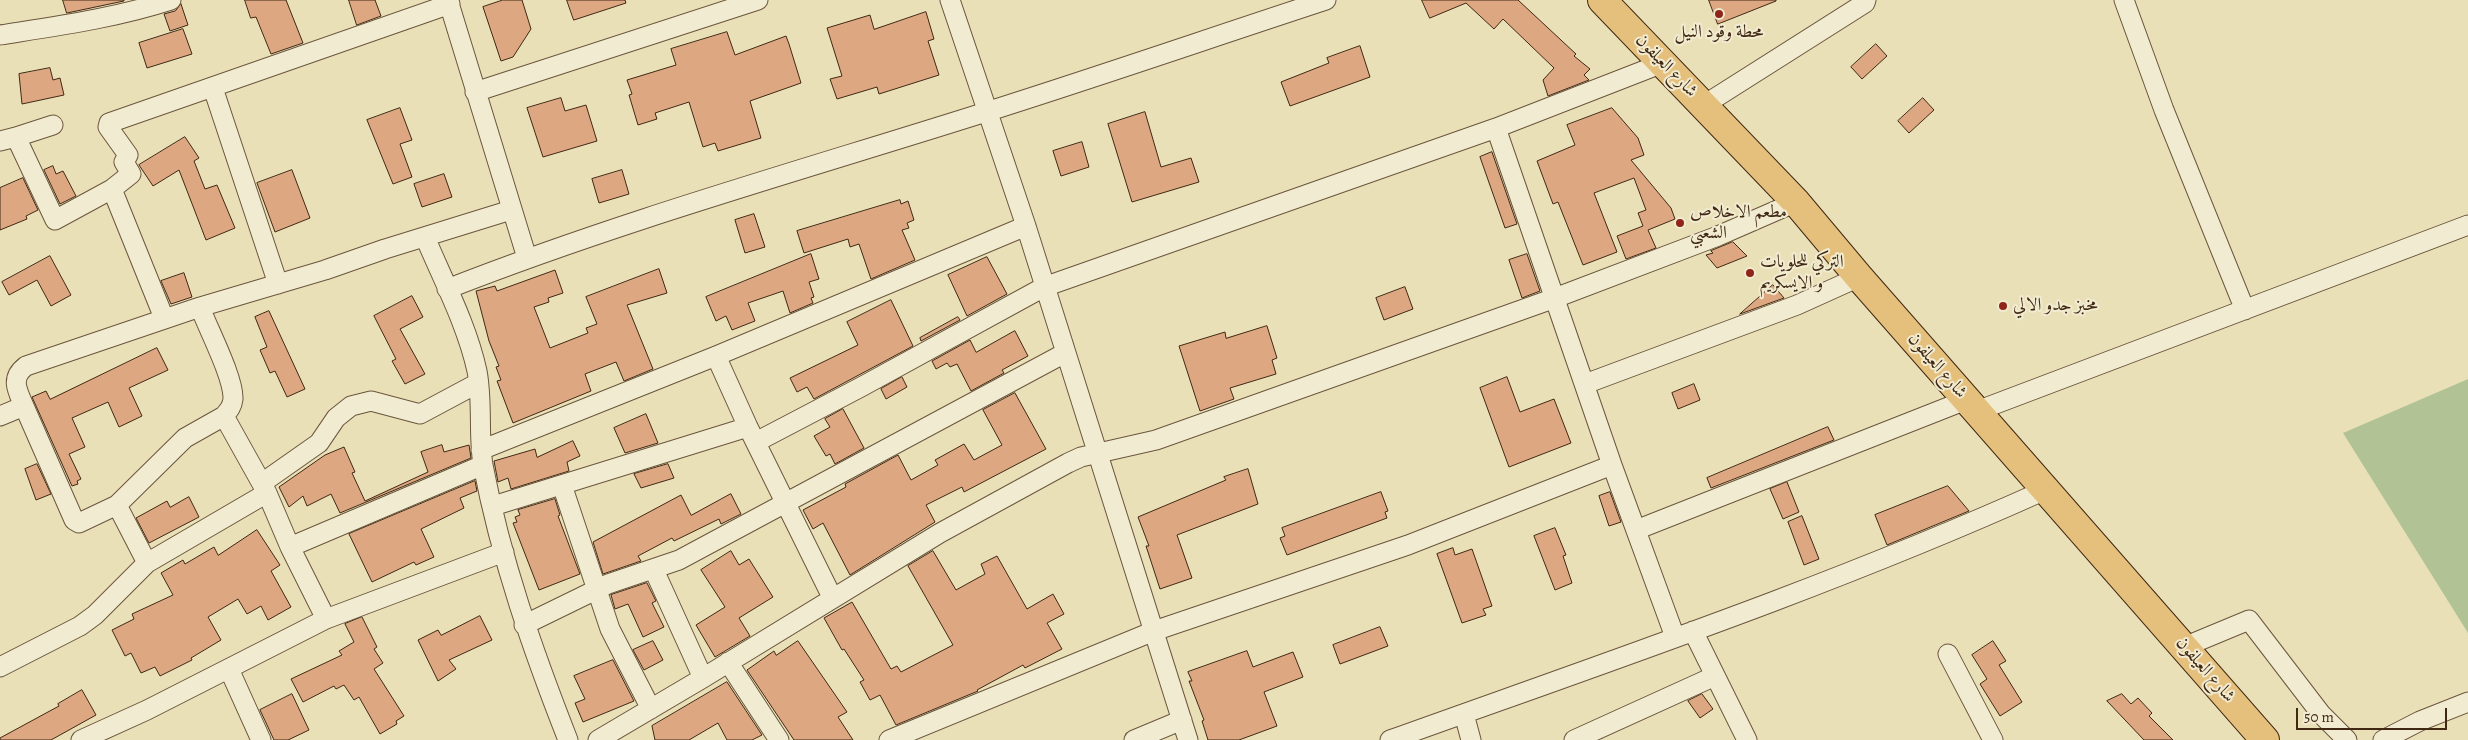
<!DOCTYPE html>
<meta charset="utf-8">
<style>
body{margin:0}
#map{position:relative;width:2468px;height:740px;overflow:hidden;background:#eae0b8;font-family:Alegreya,serif}
canvas{display:block}
.scale{position:absolute;left:2296px;top:708px;width:151px;height:22px;box-sizing:border-box;border:2px solid #402813;border-top:0;padding-left:6px;font-size:15px;line-height:18px;white-space:nowrap;color:#402813;-webkit-text-stroke:4px #f1ebd1;paint-order:stroke}
</style>
<div id="map">
<canvas width="2468" height="740"></canvas>
<div class="scale">50 m</div>
</div>
<script>
const ctx = document.querySelector('canvas').getContext('2d');
ctx.lineJoin = 'round';
function paint(path, color) { ctx.fillStyle = color; ctx.fill(path, 'evenodd'); }
function stroke(path, color, width, dash) { ctx.strokeStyle = color; ctx.lineWidth = width; ctx.lineCap = dash ? 'butt' : 'round'; ctx.setLineDash(dash || []); ctx.stroke(path); }
function write(font, color, halo, rows, align = 'center') {
  ctx.font = font + ' Alegreya,Amiri,serif'; ctx.lineWidth = 4; ctx.setLineDash([]); ctx.textBaseline = 'middle'; ctx.strokeStyle = halo; ctx.fillStyle = color; for (const [text, x, y, turn = 0] of rows) {
    ctx.save(); ctx.translate(x, y); ctx.rotate((+turn || 0) * Math.PI / 180); ctx.textAlign = isNaN(turn) ? turn : align; if (halo) ctx.strokeText(text, 0, 0); ctx.fillText(text, 0, 0); ctx.restore();
  }
}
const green = new Path2D(`
 M2468 379V633L2343 433Z`);
const building = new Path2D(`
 M63 0H124V1L67 13Z
 M245 0H286L303 43 271 54 256 17 251 18Z
 M349 0H375L381 16 357 25Z
 M503 0H522L531 29 513 57 501 61 483 7Z
 M567 0H625L626 3 574 20Z
 M1422 0H1518L1576 54 1574 56 1590 69 1584 75 1589 80 1548 96 1543 80 1554 68 1503 19 1494 29 1466 3 1430 18Z
 M1709 0H1776V1L1718 24Z
 M181 4 188 25 170 31 164 14 175 11Z
 M926 12 934 39 928 41 939 75 879 94 877 87 837 99 830 79 842 76 827 28 870 15 874 29Z
 M183 29 192 54 147 68 139 43Z
 M727 32 735 55 786 36 789 44 801 83 750 101 761 138 718 151 715 143 703 147 689 102 655 113 657 119 638 125 629 95 632 94 627 80 676 65 671 49Z
 M1876 44 1887 56 1862 79 1851 67Z
 M1360 46 1370 77 1290 106 1281 82 1329 63 1327 58Z
 M50 68 53 80 60 78 64 95 22 104 19 74Z
 M561 98 565 111 586 105 597 141 543 157 527 108Z
 M1923 98 1934 110 1909 133 1898 121Z
 M400 108 412 140 400 144 412 177 393 184 367 120Z
 M1612 108 1638 138 1644 155 1631 160 1671 208 1675 219 1648 230 1656 248 1626 259 1617 236 1643 226 1638 213 1646 210 1634 178 1594 193 1617 252 1583 265 1558 202 1553 204 1537 161 1575 145 1567 125Z
 M1145 112 1161 167 1191 158 1199 182 1132 202 1108 124Z
 M185 137 199 158 194 161 205 189 217 185 235 228 206 240 179 170 153 186 139 165Z
 M1082 142 1089 167 1061 176 1053 151Z
 M1492 152 1517 224 1505 228 1480 157Z
 M53 166 56 174 63 171 76 196 60 204 44 170Z
 M292 170 310 218 275 232 257 183Z
 M622 170 629 194 599 203 592 179Z
 M444 174 452 197 422 207 414 184Z
 M23 178 38 210 26 216 27 219 0 230V188Z
 M900 200 901 204 908 201 914 220 907 223 909 228 902 230 915 260 871 279 859 244 850 247 848 239 804 253 797 231Z
 M754 214 765 247 745 253 735 220Z
 M1733 242 1747 256 1717 268 1706 255 1713 253 1711 251Z
 M811 254 819 279 809 282 814 297 811 298 813 303 790 313 783 291 748 303 755 321 732 330 726 316 716 321 706 297Z
 M1527 254 1540 291 1522 298 1509 260Z
 M50 256 71 295 51 306 37 280 9 295 2 282Z
 M987 257 1007 294 967 316 948 275Z
 M659 269 667 293 627 305 653 369 624 381 616 362 585 374 591 391 513 423 497 381 501 380 496 367 499 366 489 341 476 291 495 286 497 291 555 270 563 293 548 298 549 302 534 307 550 348 588 333 586 328 597 324 586 297Z
 M184 273 192 297 171 304 161 281Z
 M1773 285 1784 298 1740 314Z
 M1405 287 1413 309 1384 320 1376 298Z
 M412 296 423 317 400 329 425 374 405 384 392 361 396 359 374 316Z
 M891 300 913 346 814 399 807 387 797 392 790 378 858 345 847 322Z
 M269 311 305 389 287 397 275 371 270 373 260 350 267 347 255 317Z
 M958 317 960 320 921 341 920 338Z
 M1267 326 1277 358 1272 360 1276 374 1230 388 1234 399 1200 411 1179 346 1225 332 1226 338Z
 M1015 331 1028 356 1002 370 1004 373 971 391 957 364 950 367 947 363 936 369 932 361 970 340 976 352Z
 M157 348 168 370 129 388 142 416 119 427 108 402 72 418 85 447 69 454 81 479 77 481 78 484 72 486 32 397 46 391 50 399Z
 M902 377 907 387 886 399 881 389Z
 M1507 377 1520 412 1554 399 1571 443 1509 467 1480 388Z
 M1694 384 1700 400 1678 409 1672 393Z
 M1015 393 1046 449 964 492 962 487 926 505 935 522 850 575 823 523 813 529 803 510 846 487 845 484 898 455 911 480 938 465 935 460 964 444 974 460 1002 445 983 410Z
 M843 409 864 448 835 464 830 454 826 456 814 436 830 427 825 419Z
 M646 414 658 443 625 453 614 428Z
 M1828 427 1834 440 1711 488 1707 478Z
 M573 441 580 456 567 462 569 471 511 489 508 478 498 482 494 461 535 449 537 457Z
 M442 445 444 452 469 445 471 458 340 513 331 494 307 506 303 496 289 507 279 487 325 455 344 447 355 472 352 473 365 501 428 472 421 452Z
 M37 464 51 494 36 500 25 469Z
 M668 464 674 478 641 488 634 474Z
 M1248 469 1258 504 1177 535 1192 578 1160 589 1146 546H1149L1138 517 1226 480 1224 477Z
 M475 481 477 491 460 498 464 508 421 529 434 557 416 565 414 562 372 582 349 534Z
 M1787 482 1799 512 1783 519 1770 489Z
 M1948 486 1969 511 1887 545 1875 515Z
 M1381 492 1388 511 1385 512 1387 518 1287 555 1280 538 1285 536 1282 528Z
 M1610 492 1621 522 1609 526 1599 496Z
 M731 494 741 514 721 524 719 519 674 541 672 538 638 556 641 561 603 574 593 542 681 495 691 515Z
 M189 497 199 517 149 543 136 518 167 501 170 507Z
 M555 499 560 515 558 516 580 574 539 590 513 523 517 522 515 517 520 515 518 510Z
 M1802 516 1819 559 1804 565 1788 522Z
 M1555 528 1566 555 1563 556 1572 583 1555 590 1534 536Z
 M257 530 280 565 271 571 291 607 268 620 261 606 247 614 238 599 208 617 221 640 191 658 192 660 160 676 155 667 141 673 131 653 125 656 112 630 134 619 132 614 173 595 161 573 183 560 185 564 214 547 218 555Z
 M1453 548 1455 555 1472 549 1492 606 1483 609 1486 615 1462 623 1437 554Z
 M731 551 739 565 749 559 773 597 739 618 750 636 715 657 696 625 725 607 701 570Z
 M933 551 956 590 985 574 981 564 997 556 1027 609 1053 594 1064 614 1047 623 1062 649 1025 668 1023 665 977 690 978 691 896 725 880 695 870 700 860 682 864 680 844 649 842 650 824 618 852 602 891 669 897 666 901 672 953 645 908 566Z
 M647 583 656 601 652 603 664 627 643 637 628 604 615 609 611 595Z
 M480 616 492 640 449 660 456 669 438 681 418 640 438 630 441 635Z
 M362 617 377 647 374 649 383 663 374 669 404 716 396 721 397 724 380 734 359 697 354 700 344 685 336 689 334 686 303 702 291 679 342 655 339 651 354 642 345 624Z
 M1380 627 1388 646 1340 664 1333 645Z
 M653 641 663 660 644 670 633 650Z
 M798 641 847 712 838 717 853 740H794L747 670 774 651 776 655Z
 M1993 641 2006 661 1999 665 2022 702 2000 716 1980 684 1987 679 1972 655Z
 M1247 651 1253 667 1293 652 1303 677 1264 692 1277 726 1239 740H1208L1202 721 1204 720 1189 681H1192L1188 672Z
 M613 660 634 701 583 722 575 703 585 699 574 676Z
 M727 682 762 735 752 740H727L718 723 689 740H655L652 726Z
 M82 690 96 715 51 740H0V738L59 706 58 704Z
 M292 694 309 730 288 740H274L260 710Z
 M1702 694 1713 709 1700 718 1688 701Z
 M2122 694 2131 704 2138 698 2152 713 2149 716 2173 740H2144L2107 701Z`);
const minor = new Path2D(`
 M448 0 527 258
 M950 0 1026 226 1188 740
 M2124 0 2164 110 2245 310
 M0 35C57 26 116 18 171 0
 M1663 63 1496 128 1612 465 1675 637
 M213 88 278 284
 M475 92 758 0
 M1704 105 1865 3 1866 0
 M16 137 53 125
 M0 141 16 137 55 220 112 189 164 318
 M112 189 131 174 124 162 128 155 108 127 109 123 450 4
 M425 237C443 280 467 325 477 371 483 402 478 434 483 465 501 560 533 651 568 740
 M447 289C623 220 806 169 986 112 1100 76 1213 37 1326 0
 M716 356 748 427 832 597
 M1585 384 1797 305 1859 277
 M24 406 74 520 79 523 117 505 185 438 224 416
 M1977 411 2468 225
 M0 416 24 406C17 390 10 378 26 366L200 307
 M756 442 861 387 1044 287 1496 128
 M481 450 716 356 1026 226
 M262 483 319 443 336 418 351 406 371 401 420 414 478 383
 M562 485 610 629 651 709
 M267 493 290 547 326 619
 M117 505 147 563
 M493 506 748 427
 M1636 530 1966 400
 M290 547 483 465
 M654 570 703 678
 M524 625 608 584 679 560 1065 353
 M1693 631 1747 740
 M2184 647 2249 620 2321 714 2347 740
 M1948 654 1993 740
 M728 662 779 740
 M0 667 80 626 95 615 147 563 267 493 224 416C229 410 232 407 233 399 234 378 208 329 200 307L325 270 385 249 511 210
 M229 669 261 740
 M1464 714 1471 740
 M81 740 147 710 326 619 504 552
 M598 740 703 678 940 533 1068 463 1081 457 1156 440 1555 298 1718 236 1796 202
 M889 740 1154 631 1408 545 1612 465
 M1134 740 1182 720
 M1390 740C1610 661 1832 586 2045 490
 M1574 740 1715 676
 M2383 740 2420 721 2468 702`);
const trunk = new Path2D(`
 M1602 0 1796 202 1859 277 2265 740`);
const markers = [
 [1719,14,5,"#8f2418"],
 [1680,223,5,"#8f2418"],
 [1750,273,5,"#8f2418"],
 [2003,306,5,"#8f2418"]
];
const poiNames = [
 ["محطة وقود النيل",1719,33,"center"],
 ["مطعم الاخلاص",1690,213],
 ["الشعبي",1690,234],
 ["التركي للحلويات",1760,263],
 ["و الايسكريم",1760,284],
 ["مخبز جدو الالي",2013,306]
];
const streetNames = [
 ["شارع العيلفون",1666,66,46],
 ["شارع العيلفون",1937,366,49],
 ["شارع العيلفون",2205,670,49]
];
paint(green, '#b1c394');
paint(building, '#dda782');
stroke(building, '#402813', 1);
stroke(minor, '#6a563c', 21);
stroke(trunk, '#402813', 30);
stroke(minor, '#f1ebd1', 19);
stroke(trunk, '#e5c07c', 28);
for (const [x, y, r, color] of markers) { const dot = new Path2D(); dot.arc(x, y, r, 0, 2 * Math.PI); ctx.fillStyle = color; ctx.fill(dot); stroke(dot, '#f1ebd1', 2); }
write('18px', '#402813', '#f1ebd1', poiNames, 'left');
write('18px', '#402813', '#f1ebd1', streetNames);
</script>
